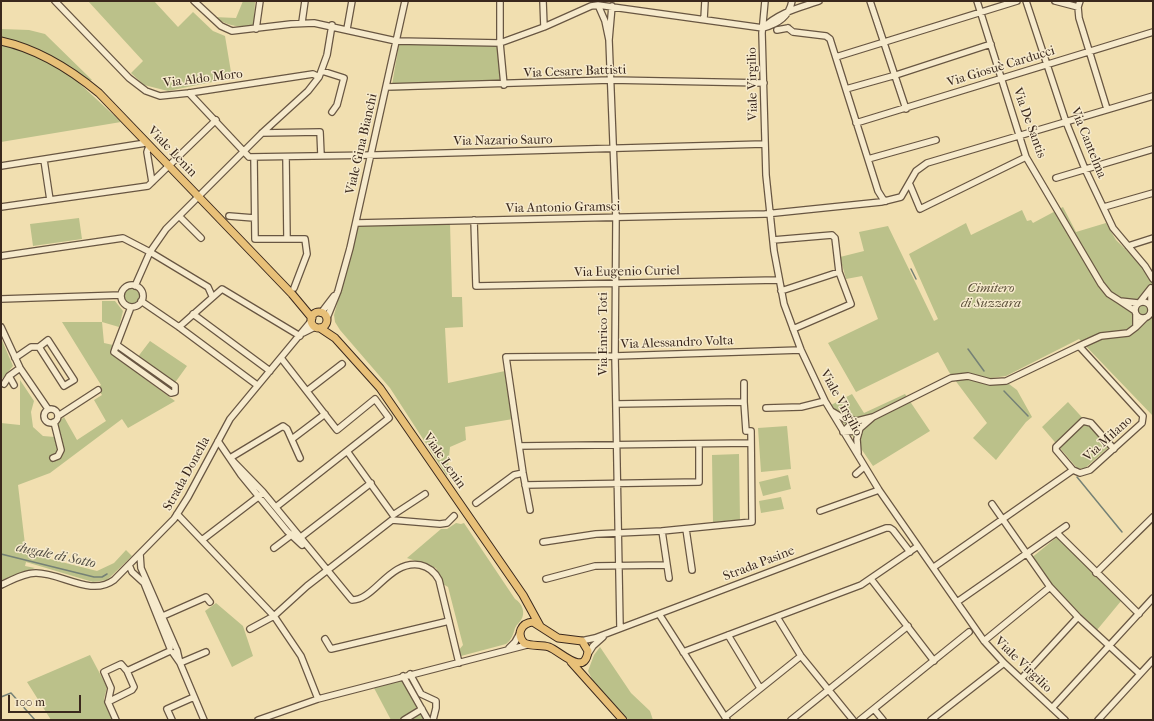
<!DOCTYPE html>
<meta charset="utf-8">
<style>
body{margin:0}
#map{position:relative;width:1154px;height:721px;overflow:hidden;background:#f1dfb0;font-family:"IM FELL French Canon",serif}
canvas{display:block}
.frame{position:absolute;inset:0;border:2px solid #3a281d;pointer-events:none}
.scale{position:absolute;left:8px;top:695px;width:73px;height:18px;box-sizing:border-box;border:2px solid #3a281d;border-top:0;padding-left:5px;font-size:12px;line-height:14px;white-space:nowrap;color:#3a281d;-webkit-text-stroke:3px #f6eacc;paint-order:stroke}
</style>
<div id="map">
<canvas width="1154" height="721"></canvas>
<div class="frame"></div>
<div class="scale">100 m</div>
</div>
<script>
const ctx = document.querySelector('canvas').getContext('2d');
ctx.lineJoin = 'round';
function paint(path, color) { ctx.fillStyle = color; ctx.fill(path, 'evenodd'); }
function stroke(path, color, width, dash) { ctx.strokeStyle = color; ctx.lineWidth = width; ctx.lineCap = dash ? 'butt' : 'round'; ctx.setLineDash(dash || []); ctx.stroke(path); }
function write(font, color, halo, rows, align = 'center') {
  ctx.font = font + ' "IM FELL French Canon",serif'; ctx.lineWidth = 3; ctx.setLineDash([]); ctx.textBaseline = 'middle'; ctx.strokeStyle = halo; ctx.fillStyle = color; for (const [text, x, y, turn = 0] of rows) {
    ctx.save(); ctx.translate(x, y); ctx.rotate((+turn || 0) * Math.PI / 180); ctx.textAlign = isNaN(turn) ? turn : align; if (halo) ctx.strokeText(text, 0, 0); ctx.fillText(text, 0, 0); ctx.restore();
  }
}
const green = new Path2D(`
 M88 1H154L178 27 193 12 213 31 225 36 232 78 168 91 144 85 131 73 143 61Z
 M243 1H255L254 25C238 28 228 26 214 17L236 18Z
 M1 29 29 30 45 34 92 80 79 83 121 122 1 142Z
 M399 44 498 45 500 86 391 91Z
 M1063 207 1076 232 1106 223 1116 240 1153 276V416L1079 339 1006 376 991 378 1009 384 1017 390 1032 417 1026 422 996 460 973 438 987 423 949 372 938 352 856 392 828 343 878 319 862 276 846 279 840 257 864 251 859 232 888 226 934 321 938 319 909 254 966 223 971 235 1022 210 1027 221 1031 220 1033 223Z
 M79 218 82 239 33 246 30 224Z
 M450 223 452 297H462L463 327 445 328 448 383 505 371 513 419 465 427 466 440 450 447 447 476 390 388 340 330 335 322 334 315 359 224Z
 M122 296a9 9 0 1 1 18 0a9 9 0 1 1-18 0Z
 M102 301H115L123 311 119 327 102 322 104 343 113 345 112 352 114 356 175 401 128 428 122 419 50 473 18 485 26 553 97 571 114 563 126 550 132 556 107 580 93 582 26 562 25 566 35 568 1 582V423L20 425V380L34 401 31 412 33 427 43 436 55 437 57 423 64 417 77 440 106 421 94 400 102 395 97 388 101 385 62 322H102Z
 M1 338 13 366 1 380Z
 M150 341 187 366 174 384 137 358Z
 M852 394 864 413 905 394 930 431 873 466 831 405Z
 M1068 402 1109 447 1084 469 1077 468 1042 427Z
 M787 426 791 469 761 472 758 428Z
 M739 454 740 521 713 523 712 455Z
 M788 475 791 489 763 496 759 482Z
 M781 497 784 509 761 513 759 501Z
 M456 523 461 524 464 523 515 599C522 603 526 613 521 620 519 623 517 624 515 628 513 635 512 639 506 644L461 656 459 650 463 645 448 587 443 584 436 568 407 558 441 529H447Z
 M1057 537 1121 601 1097 630 1052 586 1030 559Z
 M216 603 243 626 253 656 232 667 205 611Z
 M600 647 631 693 650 711 653 720H629L593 681 588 671 594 655Z
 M90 655 107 687 104 699 115 720H51L27 682Z
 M403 680 426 720H391L374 688Z`);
const stream = new Path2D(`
 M911 269 916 279
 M968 349 984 371
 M1004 391 1028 416
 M1077 477 1122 532
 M1 554 94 577H102L107 574
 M1 697 11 693 35 720`);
const minor = new Path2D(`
 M55 1 129 78 146 91 160 96 189 93 313 74 319 77
 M194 1 221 26 232 31 291 24 314 23 396 41 500 43 544 27 591 6 598 5 763 28C778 24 789 17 792 1
 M500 1V43L504 85
 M543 1 544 27
 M765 1 762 33 766 175 774 251 784 304 801 350 825 401 879 490 984 641 1004 663 1065 720
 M870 1 906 109
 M977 1 1026 157 1101 284 1109 294 1120 301
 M1026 1 1066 122 1085 169 1113 228 1145 266 1153 279
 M1055 1 1078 7
 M1080 1 1078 7 1079 18 1107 109
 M598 5 605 21 609 40 612 6
 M704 19 705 1
 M302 22 305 1
 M763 28C779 12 799 8 819 1
 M788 28 793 32 826 36 830 39 878 191 883 199 886 201
 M256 29 260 1
 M347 29 352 1
 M777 30 788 28
 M609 40 616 218 615 356 620 627
 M836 57 1017 1
 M322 71 344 78 337 105 332 112
 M386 87 610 80 764 83
 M846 89 896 75 991 44
 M189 93 249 157 376 155 764 144
 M856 123 1153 32
 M262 133 320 132 321 155
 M149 146 147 152 152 182
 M254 157 255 239H305L307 254 294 288
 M286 157 287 238
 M868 159 936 140
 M44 160 50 200
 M1 166 146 143
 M1056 178 1153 149
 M910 185 920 209 1026 157
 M1 207 148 186 216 120
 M1104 207 1153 193
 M179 216 201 238
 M229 216 254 218
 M474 220 476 286 778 280
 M356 223 765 214 881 202 901 197 916 171 927 163 1153 96
 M773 240 832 235 835 238 839 272 851 304 793 329
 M1128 246 1153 238
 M1 256 123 238 150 252 208 287 212 296
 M121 296a11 11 0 1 1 22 0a11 11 0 1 1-22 0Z
 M135 286 150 252 166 229 262 133 308 91 319 77 327 55 332 25
 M781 291 839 272
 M1 299 121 295
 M141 301 179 327 257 385
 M1135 310a8 8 0 1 1 16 0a8 8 0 1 1-16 0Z
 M1140 302 1151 288V305
 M1135 311 1120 301 1138 303
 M321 313 334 296
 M193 314 270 371
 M1136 315V327L1145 318
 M327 318 338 291 350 248 405 1
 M1 327 20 368 48 409
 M179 327 222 289 300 336
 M303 333 315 327
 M117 345 175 386V392L171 393 114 352 115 349 131 307
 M15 358 31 347H39L48 340 74 380 64 386 39 347
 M9 376 14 385
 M744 383V402
 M4 384 9 376 20 368
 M307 391 342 364
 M766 408 801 407 825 401
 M44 416a7 7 0 1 1 14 0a7 7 0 1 1-14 0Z
 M833 412 843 418 856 421
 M58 416 98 390
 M873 417 857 431 843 432 853 422 873 417 951 378 968 376 990 382 1006 381 1079 346
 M292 439 325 414
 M218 441 241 475 287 531 302 545
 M519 446 751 443
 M347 451 393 515
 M858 453 857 439 860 428
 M53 458 58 456 61 450 54 422
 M230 458 263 492 352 600C375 600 389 560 420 565 429 567 435 572 439 580L459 663
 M230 458 283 426 287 429 300 458
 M1073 470 1056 450V447L1083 421 1091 423 1114 449
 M856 474 864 467
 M525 485 699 482V444
 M476 503 514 475 523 473
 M992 504 1050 587 1078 617 1140 674
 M276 507 389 418 375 399 337 430 281 358
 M530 510 523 473 506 357 615 356 801 350
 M820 511 879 490
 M177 514 274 616 301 656 318 699
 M393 515 425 494
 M686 529 692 570
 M662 531 669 578
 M1057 533 1139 614
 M301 537 371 483
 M202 540 262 494
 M543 542 596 534 662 531 752 522 751 431H746L744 402 616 404
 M274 548 294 533
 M140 554 141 568 176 648
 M129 565 132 572 144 583 170 648
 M934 567 1073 470 1080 473 1090 470 1142 423 1143 416 1079 346 1101 336 1128 333 1136 327
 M1096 573 1153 517
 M546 579 595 566 667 565
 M871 579 934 661
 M1 585C12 580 24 573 36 573 62 573 91 597 114 580L174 519 188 497 230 419 312 320
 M957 602 1066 526
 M659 614 727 720
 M163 616 206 597 210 602
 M777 617 801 656 853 720
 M250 629 274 616 307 586 392 520 440 524 447 523 454 516
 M728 635 760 688
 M325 639 331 649 449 621
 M581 641 595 638 886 528H890L893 530 910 552
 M984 641 1050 587
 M509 648 515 642 520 633
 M683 652 861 585 918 546
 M173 653 180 663 177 650
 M588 654 593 646 603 637
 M127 671 134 687 132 690 108 702 111 688 104 672 121 664 127 671 170 651
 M410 674 421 694 436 701V708L433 720
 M403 676 428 720
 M1021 679 1078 617
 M108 702 116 720
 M1052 708 1153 598
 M874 709 883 720
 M725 717 801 656
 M172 720 167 709 194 697
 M204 720 180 663 206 652
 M258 720 318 699 527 645
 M404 720 422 709
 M791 720 908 626
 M860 720 969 632
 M931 720 1004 663
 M1098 720 1153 660`);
const major = new Path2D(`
 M1 41C38 49 70 69 99 93L292 294 312 318
 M311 320a8 8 0 1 1 16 0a8 8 0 1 1-16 0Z
 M320 328 335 338 380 388 523 595 540 626
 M533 622 558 638 582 641 588 651C585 678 560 651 549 647 541 644 532 647 524 643 516 634 521 623 533 622Z
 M571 662 623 720`);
const streetNames = [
 ["Via Giosuè Carducci",1001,67,-17],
 ["Via Cesare Battisti",575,72,-2],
 ["Via Aldo Moro",203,79,-7],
 ["Viale Virgilio",753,84,-91],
 ["Via De Santis",1029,123,70],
 ["Via Nazario Sauro",503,141,-1],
 ["Via Cantelma",1088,143,68],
 ["Viale Gina Bianchi",362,144,-77],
 ["Viale Lenin",172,152,46],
 ["Via Antonio Gramsci",563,208,-1],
 ["Via Eugenio Curiel",627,272,-1],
 ["Via Enrico Toti",604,334,-90],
 ["Via Alessandro Volta",677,343,-2],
 ["Viale Virgilio",841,403,61],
 ["Via Milano",1108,439,-42],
 ["Viale Lenin",444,461,55],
 ["Strada Donella",187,474,-61],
 ["Strada Pasine",759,564,-21],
 ["Viale Virgilio",1023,665,44]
];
const parkNames = [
 ["Cimitero",991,289],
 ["di Suzzara",991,304]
];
const waterNames = [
 ["dugale di Sotto",56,556,12]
];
paint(green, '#bbc18a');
stroke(stream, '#758176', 1.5);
stroke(minor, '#685642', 8);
stroke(major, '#3a281d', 9);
stroke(minor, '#f6eacc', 5.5);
stroke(major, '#e8c078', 7);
write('13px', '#3a281d', '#f6eacc', streetNames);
write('italic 13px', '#5a4e38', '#f6eacc', parkNames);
write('italic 14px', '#524d42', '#f6eacc', waterNames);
</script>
